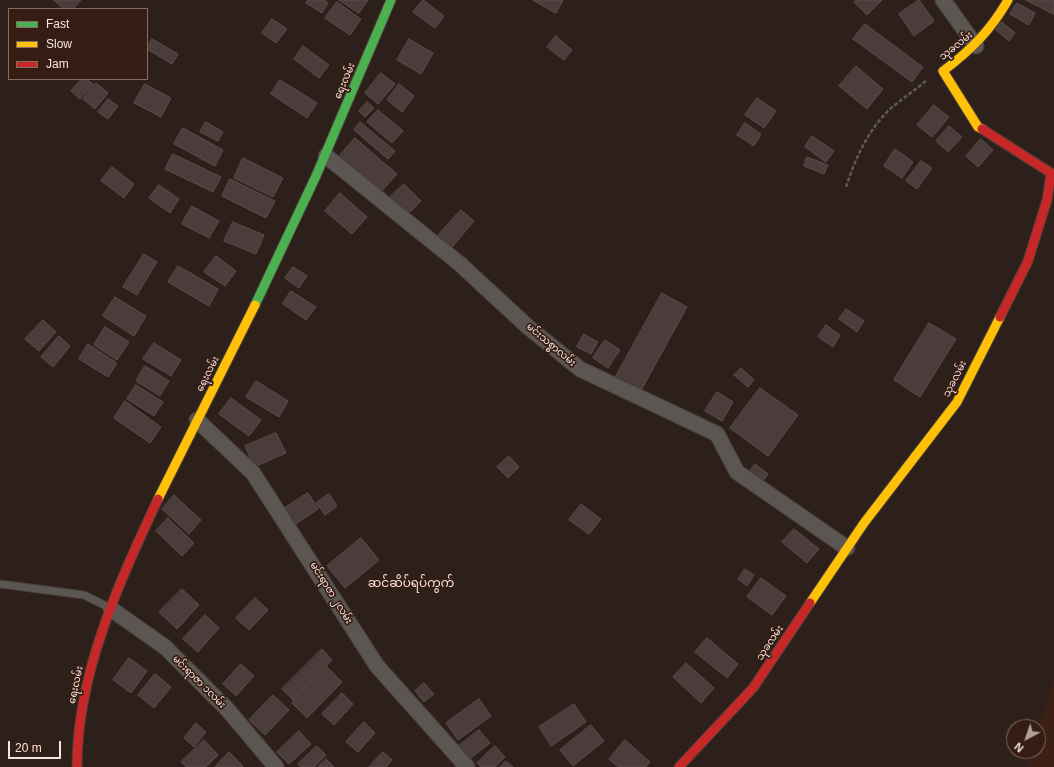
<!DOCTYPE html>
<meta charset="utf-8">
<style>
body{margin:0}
#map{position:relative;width:1054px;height:767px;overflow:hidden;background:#2d201b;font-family:Helvetica,sans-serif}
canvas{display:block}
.legend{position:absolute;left:8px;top:8px;width:140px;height:72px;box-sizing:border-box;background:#351d13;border:1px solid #836d65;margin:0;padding:5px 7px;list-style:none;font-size:12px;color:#f7e6df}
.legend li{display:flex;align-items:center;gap:8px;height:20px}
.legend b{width:20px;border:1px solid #836d65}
.north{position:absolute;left:1006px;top:719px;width:40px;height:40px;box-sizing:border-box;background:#351d13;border:1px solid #836d65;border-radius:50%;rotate:220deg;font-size:11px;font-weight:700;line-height:16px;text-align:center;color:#f7e6df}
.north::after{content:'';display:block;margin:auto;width:14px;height:18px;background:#b0a19a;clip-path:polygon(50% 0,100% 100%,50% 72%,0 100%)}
.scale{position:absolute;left:8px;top:741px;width:53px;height:18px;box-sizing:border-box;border:2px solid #f7e6df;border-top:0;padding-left:5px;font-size:12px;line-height:14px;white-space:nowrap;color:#f7e6df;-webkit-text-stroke:3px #351d13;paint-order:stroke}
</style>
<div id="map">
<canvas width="1054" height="767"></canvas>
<ul class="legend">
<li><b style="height:5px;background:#4caf50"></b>Fast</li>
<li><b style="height:5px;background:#ffc107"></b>Slow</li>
<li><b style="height:5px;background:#c62828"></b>Jam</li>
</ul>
<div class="north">N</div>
<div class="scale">20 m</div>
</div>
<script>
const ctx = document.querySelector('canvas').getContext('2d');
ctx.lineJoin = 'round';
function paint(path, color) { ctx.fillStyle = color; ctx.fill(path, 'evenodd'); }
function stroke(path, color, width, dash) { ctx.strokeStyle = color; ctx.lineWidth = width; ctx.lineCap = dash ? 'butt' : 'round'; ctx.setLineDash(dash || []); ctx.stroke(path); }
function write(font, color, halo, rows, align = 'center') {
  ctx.font = font + ' Helvetica,"Noto Sans Myanmar",sans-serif'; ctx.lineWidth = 3.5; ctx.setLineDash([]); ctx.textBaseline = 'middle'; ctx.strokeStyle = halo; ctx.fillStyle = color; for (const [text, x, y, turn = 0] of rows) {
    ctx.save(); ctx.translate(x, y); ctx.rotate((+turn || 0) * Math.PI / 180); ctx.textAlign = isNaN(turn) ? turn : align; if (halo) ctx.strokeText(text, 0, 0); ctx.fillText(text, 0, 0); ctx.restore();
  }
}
const built = new Path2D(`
 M1054 678V767H1027L1032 751H1038V731Z`);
const building = new Path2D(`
 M54 0H81L73 9H64Z
 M308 0H324L328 3 322 13 306 3Z
 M339 0H368L359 13Z
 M423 0 444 16 435 28 413 12Z
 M533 0H563L556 13Z
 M856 0H882L867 15 854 2Z
 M919 0 934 21 914 36 899 14Z
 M1026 0H1054V14Z
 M337 2 361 19 350 35 325 18Z
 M1017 3 1035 13 1029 25 1010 14Z
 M272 19 287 29 276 43 262 33Z
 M1002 22 1015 33 1009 41 996 30Z
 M865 24 923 67 912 82 853 39Z
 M556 36 572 50 564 60 547 47Z
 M152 39 178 54 172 64 147 49Z
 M409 39 433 53 421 74 397 60Z
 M303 46 329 65 319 78 294 59Z
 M856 66 883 89 867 109 839 86Z
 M381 73 395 84 378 104 365 93Z
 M82 79H86L93 84 80 99 71 91Z
 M280 80 317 103 307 118 271 94Z
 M96 83 108 93 95 109 83 99Z
 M145 84 171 98 161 117 134 103Z
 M399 84 414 96 402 112 387 100Z
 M757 98 776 111 764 128 745 115Z
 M108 99 118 106 108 119 98 112Z
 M367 102 374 108 365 117 359 111Z
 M934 105 949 117 932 137 917 125Z
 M378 110 403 131 392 143 367 122Z
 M206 122 223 132 218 141 200 132Z
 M360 122 395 151 388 159 354 130Z
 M745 123 761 134 754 146 737 135Z
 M949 126 962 137 948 152 936 141Z
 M183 128 223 150 215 166 174 144Z
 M812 136 834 151 826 162 805 147Z
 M355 138 397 174 378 195 337 159Z
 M981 139 993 150 978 167 966 156Z
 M895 149 913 162 902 178 884 166Z
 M173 154 221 177 213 192 165 169Z
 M807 157 828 165 824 174 804 166Z
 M243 158 283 178 273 197 234 178Z
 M921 161 932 168 917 189 906 181Z
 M112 167 134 184 124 198 101 181Z
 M230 179 275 201 266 218 222 196Z
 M404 184 421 201 406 216 389 198Z
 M159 185 179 199 170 213 149 198Z
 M340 193 367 217 352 234 325 211Z
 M192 206 219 221 209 238 182 224Z
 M461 210 474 221 447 253 433 241Z
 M233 222 264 235 256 254 224 241Z
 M144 254 157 262 137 295 123 287Z
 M216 256 236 271 225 286 204 272Z
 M178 266 218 289 209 306 168 282Z
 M293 267 307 276 299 288 285 278Z
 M291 291 316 307 306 320 283 304Z
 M662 293 687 307 639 394 614 380Z
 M115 297 146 316 134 336 103 316Z
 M846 309 864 321 857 332 839 319Z
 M43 320 56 332 39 351 25 339Z
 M929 323 956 339 920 397 894 380Z
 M826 325 840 335 833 347 818 337Z
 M105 327 129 342 117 360 94 345Z
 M584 334 598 342 591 354 577 347Z
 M59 336 70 346 53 367 41 357Z
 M605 340 620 350 608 368 593 358Z
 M154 343 181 360 171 376 143 359Z
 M88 344 117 363 108 377 79 359Z
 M145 366 169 381 160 396 136 381Z
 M741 368 754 380 748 387 734 375Z
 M256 381 288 401 279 417 246 397Z
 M136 385 163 402 154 416 127 399Z
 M760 388 798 415 768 456 730 428Z
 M717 392 733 402 722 421 705 411Z
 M231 398 261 420 249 436 219 414Z
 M125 401 161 427 150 443 114 418Z
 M276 433 286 453 254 467 245 446Z
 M509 456 519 467 508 478 497 467Z
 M755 464 768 474 761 484 748 474Z
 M308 493 318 509 293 526 283 509Z
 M329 494 337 506 325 515 316 503Z
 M174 495 201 520 189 534 162 509Z
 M581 504 601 519 589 534 569 520Z
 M168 518 194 543 182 556 156 531Z
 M794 529 819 549 807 563 782 542Z
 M361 538 379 560 345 588 327 566Z
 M745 569 754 575 747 586 738 579Z
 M761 578 786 596 772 615 747 597Z
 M182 589 199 605 177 629 159 612Z
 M255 598 268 610 249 630 236 618Z
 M205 615 219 628 198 652 183 639Z
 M707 638 738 664 727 678 695 652Z
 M322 649 332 660 293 700 282 689Z
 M129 658 147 671 131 693 113 680Z
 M686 663 714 688 701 703 673 677Z
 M241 664 254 676 236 696 223 684Z
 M327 667 342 682 307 718 292 703Z
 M155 674 171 687 154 708 138 695Z
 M424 683 434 694 424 702 415 691Z
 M342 693 353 704 334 725 322 714Z
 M273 695 289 710 265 735 249 720Z
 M479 699 491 716 458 740 446 723Z
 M574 704 586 722 551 746 539 727Z
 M364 722 375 733 358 752 346 742Z
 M196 723 206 732 194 747 184 738Z
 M591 725 604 741 573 766 560 750Z
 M479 730 490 743 466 762 455 749Z
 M299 731 311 744 289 764 277 752Z
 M204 740 218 755 206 767H186L181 762Z
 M625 740 650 762 646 767H618L609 759Z
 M317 746 326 755 314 767H301L298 764Z
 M495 746 505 757 495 767H481L477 763Z
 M229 752 243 766 242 767H215Z
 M383 752 392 760 386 767H369Z
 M326 759 334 767H318Z
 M506 761 513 767H500Z`);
const path = new Path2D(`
 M846 187C855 159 868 130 890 109 902 99 915 90 927 80`);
const lane = new Path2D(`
 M0 584 84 595 110 608`);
const street = new Path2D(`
 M943 0 976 46
 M326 156 460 264 528 327 580 369 717 434 737 472 847 548
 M197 420 253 473 377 666 467 767
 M111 609 165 647 227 709 276 767`);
const fast = new Path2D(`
 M255 305 316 176 391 0`);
const slow = new Path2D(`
 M982 129 978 127 943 71C970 51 991 30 1008 0
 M158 499 255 305
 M810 603 864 523 957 402 1000 317`);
const jam = new Path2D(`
 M982 129 1051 173 1047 200 1028 261 1000 317
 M77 767C77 673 119 583 158 499
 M679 767 753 688 810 603`);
const streetNames = [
 ["သုခလမ်း",956,46,-39],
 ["ရေးလမ်း",345,81,-67],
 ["မင်းသစ္စာလမ်း",551,345,40],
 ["ရေးလမ်း",208,374,-63],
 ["သုခလမ်း",955,379,-63],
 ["မင်းရာဇာ ၂လမ်း",331,593,58],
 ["သုခလမ်း",770,643,-56],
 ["မင်းရာဇာ ၁လမ်း",199,682,45],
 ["ရေးလမ်း",76,685,-78]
];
const quarterNames = [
 ["ဆင်ဆိပ်ရပ်ကွက်",411,584]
];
paint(built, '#3d2015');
paint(building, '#4a3d3b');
stroke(building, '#5a4e4c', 1);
stroke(lane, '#483d38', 9);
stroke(street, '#483d38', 17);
stroke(fast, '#483d38', 11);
stroke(slow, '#483d38', 11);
stroke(jam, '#483d38', 11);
stroke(path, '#5f5855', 2.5, [4, 2]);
stroke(lane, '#5b5652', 7);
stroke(street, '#5b5652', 15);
stroke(fast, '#4caf50', 9);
stroke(slow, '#ffc107', 9);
stroke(jam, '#c62828', 9);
write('10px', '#f7e6df', '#351d13', streetNames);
write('12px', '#f7e6df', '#351d13', quarterNames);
</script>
